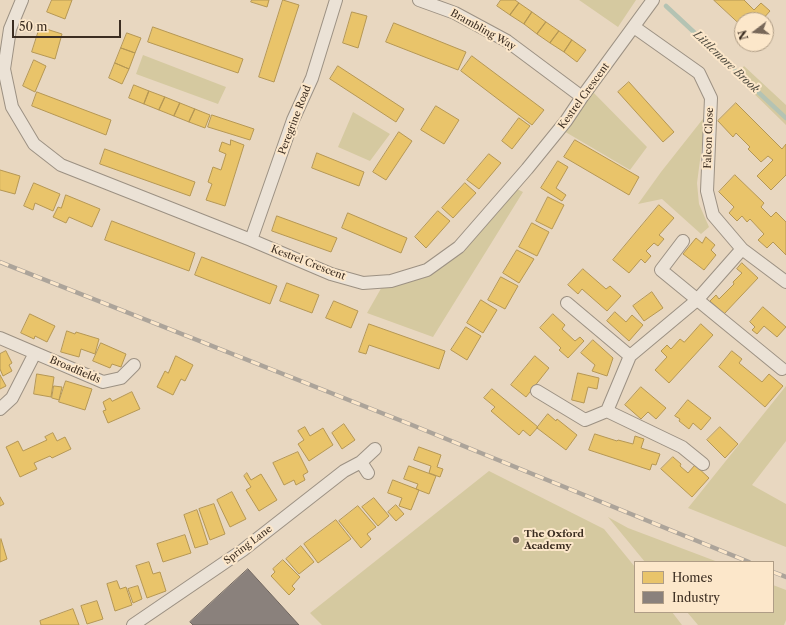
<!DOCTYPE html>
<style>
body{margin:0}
#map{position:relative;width:786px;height:625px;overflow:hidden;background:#e8d7c0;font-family:"Libre Caslon Text",serif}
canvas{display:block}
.legend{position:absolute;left:634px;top:561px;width:140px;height:52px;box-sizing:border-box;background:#fce7ca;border:1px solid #af9d86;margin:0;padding:5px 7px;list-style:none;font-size:12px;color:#3b2d21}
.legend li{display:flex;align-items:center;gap:8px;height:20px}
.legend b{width:20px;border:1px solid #af9d86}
.north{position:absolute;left:734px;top:12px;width:40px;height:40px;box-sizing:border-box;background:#fce7ca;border:1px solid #af9d86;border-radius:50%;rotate:254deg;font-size:11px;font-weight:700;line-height:16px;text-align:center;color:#3b2d21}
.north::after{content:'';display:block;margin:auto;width:14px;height:18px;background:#786859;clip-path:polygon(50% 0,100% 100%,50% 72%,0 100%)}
.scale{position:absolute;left:12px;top:20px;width:109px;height:18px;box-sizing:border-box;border:2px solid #3b2d21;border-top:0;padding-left:5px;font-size:12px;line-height:14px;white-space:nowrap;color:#3b2d21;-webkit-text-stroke:3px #fce7ca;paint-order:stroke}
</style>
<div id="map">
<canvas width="786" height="625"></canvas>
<ul class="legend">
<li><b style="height:11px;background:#e9c46a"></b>Homes</li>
<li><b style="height:11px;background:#8a817c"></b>Industry</li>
</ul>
<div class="north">N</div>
<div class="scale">50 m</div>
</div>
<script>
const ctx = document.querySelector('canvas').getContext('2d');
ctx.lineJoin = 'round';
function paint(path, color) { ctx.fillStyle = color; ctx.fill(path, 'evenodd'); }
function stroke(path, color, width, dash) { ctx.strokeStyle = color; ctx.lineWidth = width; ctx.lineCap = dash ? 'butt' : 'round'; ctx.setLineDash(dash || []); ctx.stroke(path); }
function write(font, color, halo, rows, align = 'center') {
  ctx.font = font + ' "Libre Caslon Text",serif'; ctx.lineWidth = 4; ctx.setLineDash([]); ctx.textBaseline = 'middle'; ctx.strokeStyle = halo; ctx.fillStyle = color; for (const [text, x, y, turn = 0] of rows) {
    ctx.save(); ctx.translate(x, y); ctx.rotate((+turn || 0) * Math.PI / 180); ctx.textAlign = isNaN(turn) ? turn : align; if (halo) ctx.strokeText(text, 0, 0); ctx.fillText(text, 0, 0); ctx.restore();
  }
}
const green = new Path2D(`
 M579 0H636L618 27Z
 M143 55 226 87 218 104 136 74Z
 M744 66 786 105V125L736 76Z
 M587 86 647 147 630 170 557 127Z
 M353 112 390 134 370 161 338 147Z
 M706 115 697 183 699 204 709 227 701 234 662 199 638 204 661 172Z
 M511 186 523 192 433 337 367 313 383 285 428 271Z
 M786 386V441L752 485 786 504V547L688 508Z
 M489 471 604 529 635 567V612H672L682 625H322L310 613Z
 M608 517 628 528 718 562H645Z
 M773 585 786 590V620L784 625H698L687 612H773Z`);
const homes = new Path2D(`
 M52 0H72L65 19 47 12Z
 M252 0H269L267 7 251 2Z
 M283 0 299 5 274 82 259 77Z
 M501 0H515L519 3 510 15 497 6Z
 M714 0H744L754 10 761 3 770 11 762 20H742V26Z
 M519 3 532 12 524 24 510 15Z
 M352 12 367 16 358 48 343 43Z
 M532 12 546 22 537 34 524 24Z
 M546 22 559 31 550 43 537 34Z
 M394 23 466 52 458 70 386 42Z
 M40 27 62 34 55 59 32 52Z
 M153 27 243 59 238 73 148 42Z
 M559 31 572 40 564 52 550 43Z
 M127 33 141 38 135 53 121 48Z
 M572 40 586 50 577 62 564 52Z
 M121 48 135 53 129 69 115 63Z
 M472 56 544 110 532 125 461 71Z
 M34 60 46 66 35 92 23 86Z
 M115 63 129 69 122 84 109 78Z
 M338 66 404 109 396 122 330 79Z
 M629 82 674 132 663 142 618 92Z
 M134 85 149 91 144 104 129 98Z
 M149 91 165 97 159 110 144 104Z
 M37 92 111 120 106 135 32 106Z
 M165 97 180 103 174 116 159 110Z
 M180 103 195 109 189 122 174 116Z
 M736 103 782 149 786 144V175L771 190 757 176 773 160 768 156 761 162 748 149 750 147 736 133 733 137 718 121Z
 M436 106 459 120 444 144 421 130Z
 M195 109 210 115 205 128 189 122Z
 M212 115 254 129 250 140 208 127Z
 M519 118 530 126 512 149 502 141Z
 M399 132 412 141 386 180 373 172Z
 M231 140 244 145 225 206 206 200 212 184 208 182 213 167 221 170 226 154 219 151 222 142 230 145Z
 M575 140 639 177 629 195 564 157Z
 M105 149 195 182 190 196 100 164Z
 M317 153 364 172 359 186 312 168Z
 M489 154 501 163 479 189 467 180Z
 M558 161 568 167 556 188 566 195 562 201 541 188Z
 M0 170 20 176 15 194 0 190Z
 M735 175 764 203 761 207 771 217 776 212 786 222V255L773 242 767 248 758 240 764 234 750 219 747 222 742 216 737 221 729 213 734 207 719 192Z
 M34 183 60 194 53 211 35 203 33 210 24 206Z
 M465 183 476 193 453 218 442 208Z
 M66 195 100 209 92 227 69 217 66 223 53 217 58 207 61 208Z
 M548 197 564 205 552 229 536 221Z
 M659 205 674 218 659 235 664 239 658 246 654 243 646 251 651 256 645 263 641 259 629 273 613 260Z
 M438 211 450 221 426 248 415 237Z
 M348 213 407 238 401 253 342 228Z
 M277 216 337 238 331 252 272 231Z
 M112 221 195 253 189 271 105 240Z
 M532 223 549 232 537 256 519 247Z
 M706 237 715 245 711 250 716 255 704 270 683 254 696 238 702 243Z
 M517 250 534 259 519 283 503 273Z
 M202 257 277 286 270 304 195 275Z
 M742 263 758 278 724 314 710 301 716 295 719 299 734 284 733 282 742 273 737 269Z
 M583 269 606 289 610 286 621 296 607 311 582 289 578 294 568 285Z
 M501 277 518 286 505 309 488 300Z
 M287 283 319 295 312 313 280 301Z
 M652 292 663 308 644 321 633 306Z
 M481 300 497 310 483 333 467 323Z
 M334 301 358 311 351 328 326 318Z
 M763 307 786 327 777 337 764 326 757 334 752 330 755 327 750 322Z
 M615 312 626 322 632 315 643 325 629 341 607 321Z
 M30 314 55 326 47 342 35 336 34 339 21 333Z
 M553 314 565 325 562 329 575 341 580 337 584 341 568 358 559 350 561 348 540 328Z
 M369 324 445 351 439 369 369 345 366 354 359 352Z
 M701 324 713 335 669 383 655 370 667 357 661 351 667 345 671 349 680 339 684 342Z
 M466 327 481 336 467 360 451 350Z
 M67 331 75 334 76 332 99 339 95 354 81 349 79 357 61 352Z
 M593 340 613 358 607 376 592 371 595 365 581 353Z
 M101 343 126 354 121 367 112 364 110 368 93 361Z
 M6 351 12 363 9 365 12 371 3 376 0 369V354Z
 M732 351 742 359 739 363 762 382 769 374 783 386 765 407 719 367Z
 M176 356 193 365 185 381 181 379 173 395 157 387 165 371 168 373Z
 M535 356 549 368 526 397 511 385Z
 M578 373 599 378 597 389 588 387 584 403 572 400Z
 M37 374 54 377 51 397 34 394Z
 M0 375 6 386 0 389Z
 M66 381 92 389 85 410 59 402Z
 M54 386 62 387 59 400 52 398Z
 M641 387 666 408 656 419 648 412 641 419 625 405Z
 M492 389 538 427 530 436 523 430 519 435 491 411 495 407 484 398Z
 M132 392 140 409 108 423 103 411 106 410 103 402 110 398 112 401Z
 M688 400 711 418 701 430 693 423 689 429 679 421 680 419 675 416Z
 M548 414 556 421 557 419 577 435 566 450 537 428Z
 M344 424 355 440 342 449 332 433Z
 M305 427 310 436 323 428 333 445 309 461 298 444 304 440 298 431Z
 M720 427 738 444 725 458 707 440Z
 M53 433 57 441 65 437 71 449 52 458 50 456 34 463 37 469 20 477 6 447 18 441 23 451 47 440 45 437Z
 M595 434 617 441 618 440 633 444 635 436 644 439 641 448 660 454 656 465 652 464 650 470 589 450Z
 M419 447 441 455 437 467 443 469 440 477 429 473 431 466 414 460Z
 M298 452 308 472 303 475 305 480 296 485 294 480 284 485 273 463Z
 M673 457 681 464 680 466 688 473 695 465 709 478 692 497 661 469Z
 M409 466 436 476 429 494 416 489 418 484 404 479Z
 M247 473 251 480 261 474 277 500 259 511 246 490 251 487 244 476Z
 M393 480 419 490 411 510 399 506 402 498 388 493Z
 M232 492 246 519 230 527 217 500Z
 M0 497 4 504 0 506Z
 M374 498 389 516 378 526 362 507Z
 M214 504 225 534 210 540 199 509Z
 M396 505 404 514 396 521 388 512Z
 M358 506 376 527 367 534 371 539 361 548 339 521Z
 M197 510 208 544 195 548 184 515Z
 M336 520 351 539 318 563 304 544Z
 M185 535 191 553 163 562 157 544Z
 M1 539 7 559 0 562V540Z
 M301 546 314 562 299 574 286 559Z
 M283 560 300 577 292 586 295 589 289 595 271 576 275 572 273 569Z
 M149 562 153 574 160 572 166 591 147 598 136 566Z
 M117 581 120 589 126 587 132 605 115 611 107 584Z
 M138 586 142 599 133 603 128 589Z
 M97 601 103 619 87 624 81 606Z
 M73 609 79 625H41L40 621Z`);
const industry = new Path2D(`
 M248 569 299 625H193L190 622Z`);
const stream = new Path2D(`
 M666 6 786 118`);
const street = new Path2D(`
 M22 0 10 29 4 69 12 107 34 144 61 165 251 240 331 274 363 283 391 281 427 270 459 247 527 169 566 121 582 97 653 0
 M419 0 455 13 507 41 582 97
 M634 27 699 73 711 98 707 191 713 215 742 249 786 282
 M251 240 293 120 312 78 336 0
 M683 241 661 270 782 369
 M567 303 630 356
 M0 338 103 382 121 378 134 365
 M537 391 585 420 607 411 682 447 703 464
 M0 409 12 398 35 353
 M607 411 630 356 697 300 742 249
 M361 462 368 473
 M133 625 243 550 344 471 361 462 375 449`);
const rail = new Path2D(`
 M0 262 412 425 749 562
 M773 572 786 577`);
const markers = [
 [516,540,4,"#786859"]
];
const streetNames = [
 ["Brambling Way",483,30,29],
 ["Kestrel Crescent",584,96,-54],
 ["Peregrine Road",295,120,-69],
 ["Falcon Close",709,138,-88],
 ["Kestrel Crescent",308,263,21],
 ["Broadfields",75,370,23],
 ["Spring Lane",248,545,-37]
];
const poiNames = [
 ["The Oxford",524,534],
 ["Academy",524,546]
];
const waterNames = [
 ["Littlemore Brook",726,62,43]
];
paint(green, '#d5c9a0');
paint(homes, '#e9c46a');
stroke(homes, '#b59754', 1);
paint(industry, '#8a817c');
stroke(industry, '#726861', 1);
stroke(stream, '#b4c3b3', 4.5);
stroke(street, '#9c9183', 14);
stroke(street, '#ebe2d6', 12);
stroke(rail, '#aca49a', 4.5);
stroke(rail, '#fce7ca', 3, [9]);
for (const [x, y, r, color] of markers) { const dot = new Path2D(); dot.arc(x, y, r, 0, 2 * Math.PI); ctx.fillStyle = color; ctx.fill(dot); stroke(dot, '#fce7ca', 1.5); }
write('10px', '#3b2d21', '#fce7ca', streetNames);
write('bold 10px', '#3b2d21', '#fce7ca', poiNames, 'left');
write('italic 11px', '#545044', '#fce7ca', waterNames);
</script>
